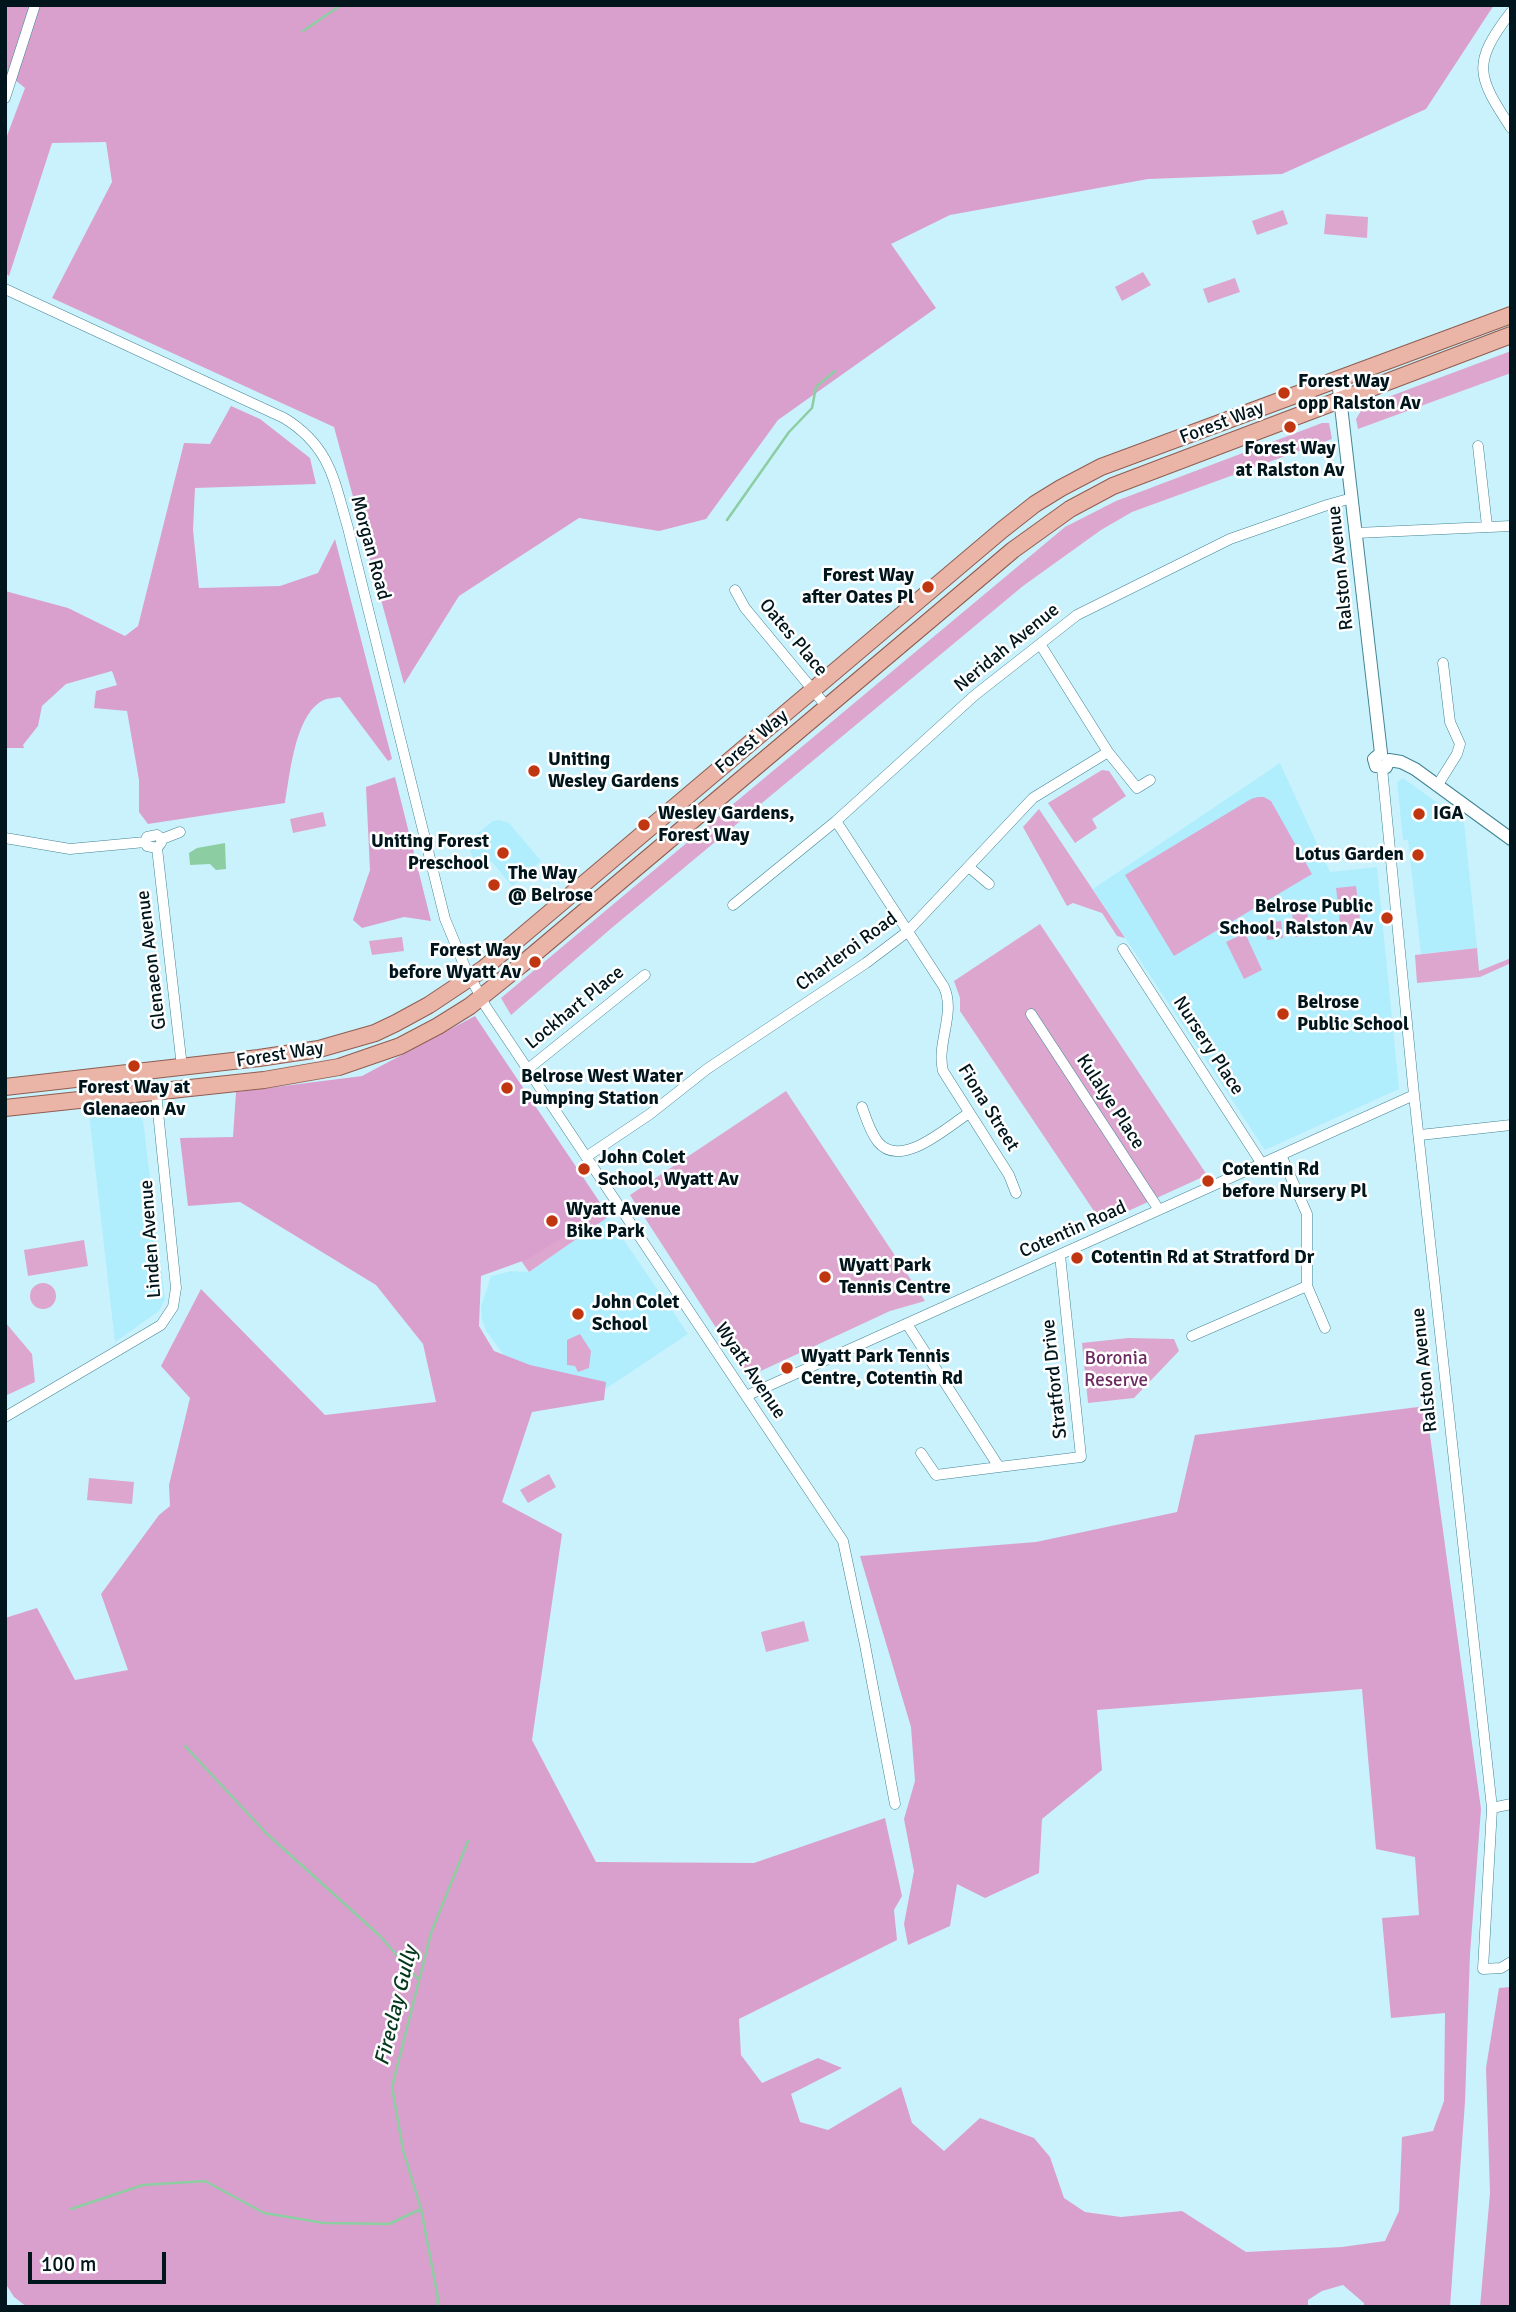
<!DOCTYPE html>
<style>
body{margin:0}
#map{position:relative;width:1516px;height:2312px;overflow:hidden;background:#caf2fc;font-family:Signika,sans-serif}
canvas{display:block}
.frame{position:absolute;inset:0;border:7px solid #00161c;pointer-events:none}
.scale{position:absolute;left:28px;top:2252px;width:138px;height:32px;box-sizing:border-box;border:4px solid #00161c;border-top:0;padding-left:9px;font-size:21px;line-height:24px;white-space:nowrap;color:#00161c;-webkit-text-stroke:5px #fff;paint-order:stroke}
</style>
<div id="map">
<canvas width="1516" height="2312"></canvas>
<div class="frame"></div>
<div class="scale">100 m</div>
</div>
<script>
const ctx = document.querySelector('canvas').getContext('2d');
ctx.lineJoin = 'round';
function paint(path, color) { ctx.fillStyle = color; ctx.fill(path, 'evenodd'); }
function stroke(path, color, width, dash) { ctx.strokeStyle = color; ctx.lineWidth = width; ctx.lineCap = dash ? 'butt' : 'round'; ctx.setLineDash(dash || []); ctx.stroke(path); }
function write(font, color, halo, rows, align = 'center') {
  ctx.font = font + ' Signika,sans-serif'; ctx.lineWidth = 5; ctx.setLineDash([]); ctx.textBaseline = 'middle'; ctx.strokeStyle = halo; ctx.fillStyle = color; for (const [text, x, y, turn = 0] of rows) {
    ctx.save(); ctx.translate(x, y); ctx.rotate((+turn || 0) * Math.PI / 180); ctx.textAlign = isNaN(turn) ? turn : align; if (halo) ctx.strokeText(text, 0, 0); ctx.fillText(text, 0, 0); ctx.restore();
  }
}
const built = new Path2D(`
 M1280 763 1330 872 1377 867 1399 1089 1265 1150 1093 889Z
 M1403 778 1464 822 1477 948 1421 954 1408 840H1403L1397 782Z
 M499 820 509 823 541 861 512 886 491 861 479 871 467 845 472 838 493 821Z
 M128 1109 143 1120 165 1299 159 1311 115 1342 89 1114Z
 M608 1217 688 1334 595 1396 523 1381 486 1331 482 1320 481 1307 491 1276 511 1271 529 1272Z`);
const green = new Path2D(`
 M1283 210 1288 224 1257 235 1252 221Z
 M1326 214 1368 217 1367 238 1324 234Z
 M1143 272 1151 285 1122 301 1115 287Z
 M1235 278 1240 292 1208 303 1203 289Z
 M1511 351V373L1358 429 1356 419 1364 406Z
 M1322 423H1329L1332 439 1132 512 1101 530 1023 586 614 926 511 1015 501 998 1065 527 1116 501Z
 M1102 770 1109 771 1126 796 1092 819 1097 828 1075 843 1048 803Z
 M1258 797H1264L1271 801 1312 874 1174 956 1125 875 1251 799Z
 M1039 809 1125 938 1117 936 1102 913 1073 903 1067 906 1023 827Z
 M323 812 326 826 293 833 290 819Z
 M1356 886 1361 928 1341 931 1336 888Z
 M1307 911 1310 935 1295 937 1292 912Z
 M1281 921 1283 938 1267 940 1265 923Z
 M1040 924 1207 1175 1102 1223 960 1011V998L954 981Z
 M1245 933 1262 970 1244 979 1226 942Z
 M402 937 404 951 372 955 369 941Z
 M1477 948 1479 971 1511 958V963L1480 977 1417 983 1415 955Z
 M786 1091 925 1301 890 1311 750 1376 742 1368 630 1195Z
 M578 1170 608 1217 529 1272 497 1226Z
 M84 1240 88 1266 28 1276 24 1250Z
 M30 1296a13 13 0 1 1 26 0a13 13 0 1 1-26 0Z
 M5 1322 32 1354 35 1382 5 1396Z
 M580 1334 591 1351 589 1368 578 1372 575 1366 567 1365V1340Z
 M1128 1338 1174 1339 1179 1351 1134 1398 1088 1403 1082 1343Z
 M549 1474 556 1487 528 1503 520 1490Z
 M89 1478 134 1482 132 1504 87 1500Z
 M804 1621 809 1641 766 1652 761 1632Z`);
const forest = new Path2D(`
 M5 5H1494L1426 109 1282 174 1148 179 950 215 891 244 936 308 778 420 706 519 659 531 579 518 459 596 404 684 334 427 52 298 112 182 106 142 52 143 9 276 5 273V141L25 88 5 72Z
 M231 406 260 419 310 458 316 484 195 488 193 530 199 588 280 586 318 573 335 539 392 759 388 761 340 697C336 698 328 698 324 700 295 713 290 775 285 803L148 824 139 812V780L127 711 94 708 96 691 117 685 112 671 66 684 42 706 38 726 23 745 24 748H5V591L68 608 125 636 138 626 184 443 210 444Z
 M395 777 431 921 404 917 362 928 353 920 370 870 366 787Z
 M475 1016 605 1210 528 1259 481 1276 479 1326 494 1351 530 1365 606 1382 604 1400 532 1412 502 1502 562 1534 532 1740 596 1862 754 1863 885 1818 902 1896 894 1910 897 1940 739 2019 741 2055 762 2083 818 2058 842 2068 791 2094 800 2122 828 2130 901 2087 912 2123 944 2151 980 2118 1034 2138 1050 2157 1064 2198 1085 2212 1121 2217 1182 2211 1246 2252 1342 2247 1385 2241 1399 2211 1402 2137 1433 2131 1444 2101 1445 2013 1391 2018 1382 1918 1419 1915 1415 1857 1376 1849 1362 1689 1097 1710 1102 1770 1042 1819 1039 1873 985 1898 957 1884 950 1926 908 1945 904 1924 914 1871 904 1819 915 1781 911 1727 860 1556 1036 1542 1177 1512 1195 1435 1426 1406 1481 1809 1470 1954 1465 2102 1450 2307H1364V2303L1343 2285 1322 2291 1308 2300V2307H27L14 2297 5 2283V1618L37 1608 75 1680 128 1670 101 1594 159 1515 170 1506 169 1485 190 1398 161 1366 201 1289 325 1415 436 1402 423 1344 376 1285 240 1202 188 1206 180 1138 233 1137 236 1092 362 1076Z
 M1511 1987V2307H1480L1490 2193 1486 2068 1499 1988Z`);
const water = new Path2D(`
 M225 843 226 869 216 870 210 864 190 865 189 853 197 848Z`);
const stream = new Path2D(`
 M303 31 341 5
 M727 520 789 432 812 408 816 387 835 371
 M185 1746 266 1833 379 1935 419 1980
 M71 2209 143 2185 205 2181 264 2213 324 2223 389 2224 421 2209
 M437 2307 438 2298 421 2209 403 2150 392 2087 431 1933 468 1841`);
const minor = new Path2D(`
 M1511 12C1471 64 1477 76 1511 128
 M5 98 35 5
 M5 289 284 418C330 446 334 480 348 528L445 919 465 967 486 1007 843 1541 865 1645 895 1804
 M1478 446 1487 526
 M1356 533 1511 526
 M735 590 745 608 827 707
 M1040 644 1108 752 1137 788 1150 780
 M1382 768 1414 1095 1492 1808 1483 1969 1501 1968 1511 1962
 M1437 786 1457 754 1460 744 1450 722 1443 663
 M836 821 944 987C956 1014 936 1043 943 1071L1009 1175 1016 1193
 M5 838 70 849 145 842
 M162 839 157 835 147 837 145 842 147 846 157 848 161 843 162 839 180 832
 M157 848 182 1067
 M970 868 989 884
 M733 905 836 821 975 695 1077 615 1230 539 1327 505 1352 498
 M1123 949 1262 1164
 M1031 1014 1159 1210
 M528 1069 645 975
 M862 1107C866 1118 870 1132 878 1142 901 1170 947 1127 969 1113
 M1420 1135 1511 1125
 M586 1157 650 1114 707 1069 866 963 907 932 1033 798 1108 752
 M1307 1286 1325 1328
 M907 1324 999 1467 1081 1457 1060 1255
 M1192 1336 1307 1286V1214L1281 1155
 M746 1396 1414 1095
 M5 1417 161 1325 173 1307 176 1288 156 1092
 M921 1453 936 1475 999 1467
 M1492 1808 1511 1804`);
const tertiary = new Path2D(`
 M1338 380 1381 753
 M1381 753 1374 759 1376 766 1386 767 1389 760
 M1389 760 1401 762 1415 769 1511 839`);
const primary = new Path2D(`
 M5 1087 259 1058 319 1049 375 1033 396 1023 429 1005 483 969 1002 530 1035 504 1061 488 1101 467 1511 315
 M5 1108 264 1080 339 1067 400 1046 438 1026 470 1006 521 965 1013 550 1070 509 1113 486 1511 335`);
const markers = [
 [1284,393,7,"#c03610"],
 [1290,427,7,"#c03610"],
 [928,587,7,"#c03610"],
 [534,771,7,"#c03610"],
 [1419,814,7,"#c03610"],
 [644,825,7,"#c03610"],
 [503,853,7,"#c03610"],
 [1418,855,7,"#c03610"],
 [494,885,7,"#c03610"],
 [1387,918,7,"#c03610"],
 [535,962,7,"#c03610"],
 [1283,1014,7,"#c03610"],
 [134,1066,7,"#c03610"],
 [507,1088,7,"#c03610"],
 [584,1169,7,"#c03610"],
 [1208,1181,7,"#c03610"],
 [552,1221,7,"#c03610"],
 [1077,1258,7,"#c03610"],
 [825,1277,7,"#c03610"],
 [578,1314,7,"#c03610"],
 [787,1368,7,"#c03610"]
];
const poiNames = [
 ["Forest Way",1298,382],
 ["opp Ralston Av",1298,404],
 ["Forest Way",1290,449,"center"],
 ["at Ralston Av",1290,471,"center"],
 ["Forest Way",914,576,"right"],
 ["after Oates Pl",914,598,"right"],
 ["Uniting",548,760],
 ["Wesley Gardens",548,782],
 ["Wesley Gardens,",658,814],
 ["Forest Way",658,836],
 ["IGA",1433,814],
 ["Uniting Forest",489,842,"right"],
 ["Preschool",489,864,"right"],
 ["Lotus Garden",1404,855,"right"],
 ["The Way",508,874],
 ["@ Belrose",508,896],
 ["Belrose Public",1373,907,"right"],
 ["School, Ralston Av",1373,929,"right"],
 ["Forest Way",521,951,"right"],
 ["before Wyatt Av",521,973,"right"],
 ["Belrose",1297,1003],
 ["Public School",1297,1025],
 ["Belrose West Water",521,1077],
 ["Pumping Station",521,1099],
 ["Forest Way at",134,1088,"center"],
 ["Glenaeon Av",134,1110,"center"],
 ["John Colet",598,1158],
 ["School, Wyatt Av",598,1180],
 ["Cotentin Rd",1222,1170],
 ["before Nursery Pl",1222,1192],
 ["Wyatt Avenue",566,1210],
 ["Bike Park",566,1232],
 ["Cotentin Rd at Stratford Dr",1091,1258],
 ["Wyatt Park",839,1266],
 ["Tennis Centre",839,1288],
 ["John Colet",592,1303],
 ["School",592,1325],
 ["Wyatt Park Tennis",801,1357],
 ["Centre, Cotentin Rd",801,1379]
];
const streetNames = [
 ["Forest Way",1222,423,-21],
 ["Morgan Road",370,548,75],
 ["Ralston Avenue",1341,568,-96],
 ["Oates Place",793,638,50],
 ["Neridah Avenue",1007,648,-39],
 ["Forest Way",752,742,-40],
 ["Charleroi Road",847,952,-36],
 ["Glenaeon Avenue",152,960,-97],
 ["Lockhart Place",575,1008,-39],
 ["Nursery Place",1208,1046,57],
 ["Forest Way",280,1055,-9],
 ["Kulalye Place",1110,1102,57],
 ["Fiona Street",988,1108,58],
 ["Cotentin Road",1073,1230,-24],
 ["Linden Avenue",151,1239,-94],
 ["Ralston Avenue",1425,1370,-96],
 ["Wyatt Avenue",750,1371,56],
 ["Stratford Drive",1055,1379,-96]
];
const parkNames = [
 ["Boronia",1116,1359],
 ["Reserve",1116,1381]
];
const waterNames = [
 ["Fireclay Gully",397,2006,-76]
];
paint(built, '#b0eefe');
paint(green, '#dca6cf');
paint(forest, '#daa0cd');
paint(water, '#8ccda2');
stroke(stream, '#8ccda2', 2.5);
stroke(minor, '#418494', 11);
stroke(tertiary, '#418494', 14);
stroke(primary, '#8f5d50', 18);
stroke(minor, '#fff', 10);
stroke(tertiary, '#fff', 12);
stroke(primary, '#eab5a7', 16);
for (const [x, y, r, color] of markers) { const dot = new Path2D(); dot.arc(x, y, r, 0, 2 * Math.PI); ctx.fillStyle = color; ctx.fill(dot); stroke(dot, '#fff', 2.5); }
write('bold 19px', '#00161c', '#fff', poiNames, 'left');
write('19px', '#00161c', '#fff', streetNames);
write('19px', '#6d2a61', '#fff', parkNames);
write('italic 21px', '#03381d', '#fff', waterNames);
</script>
